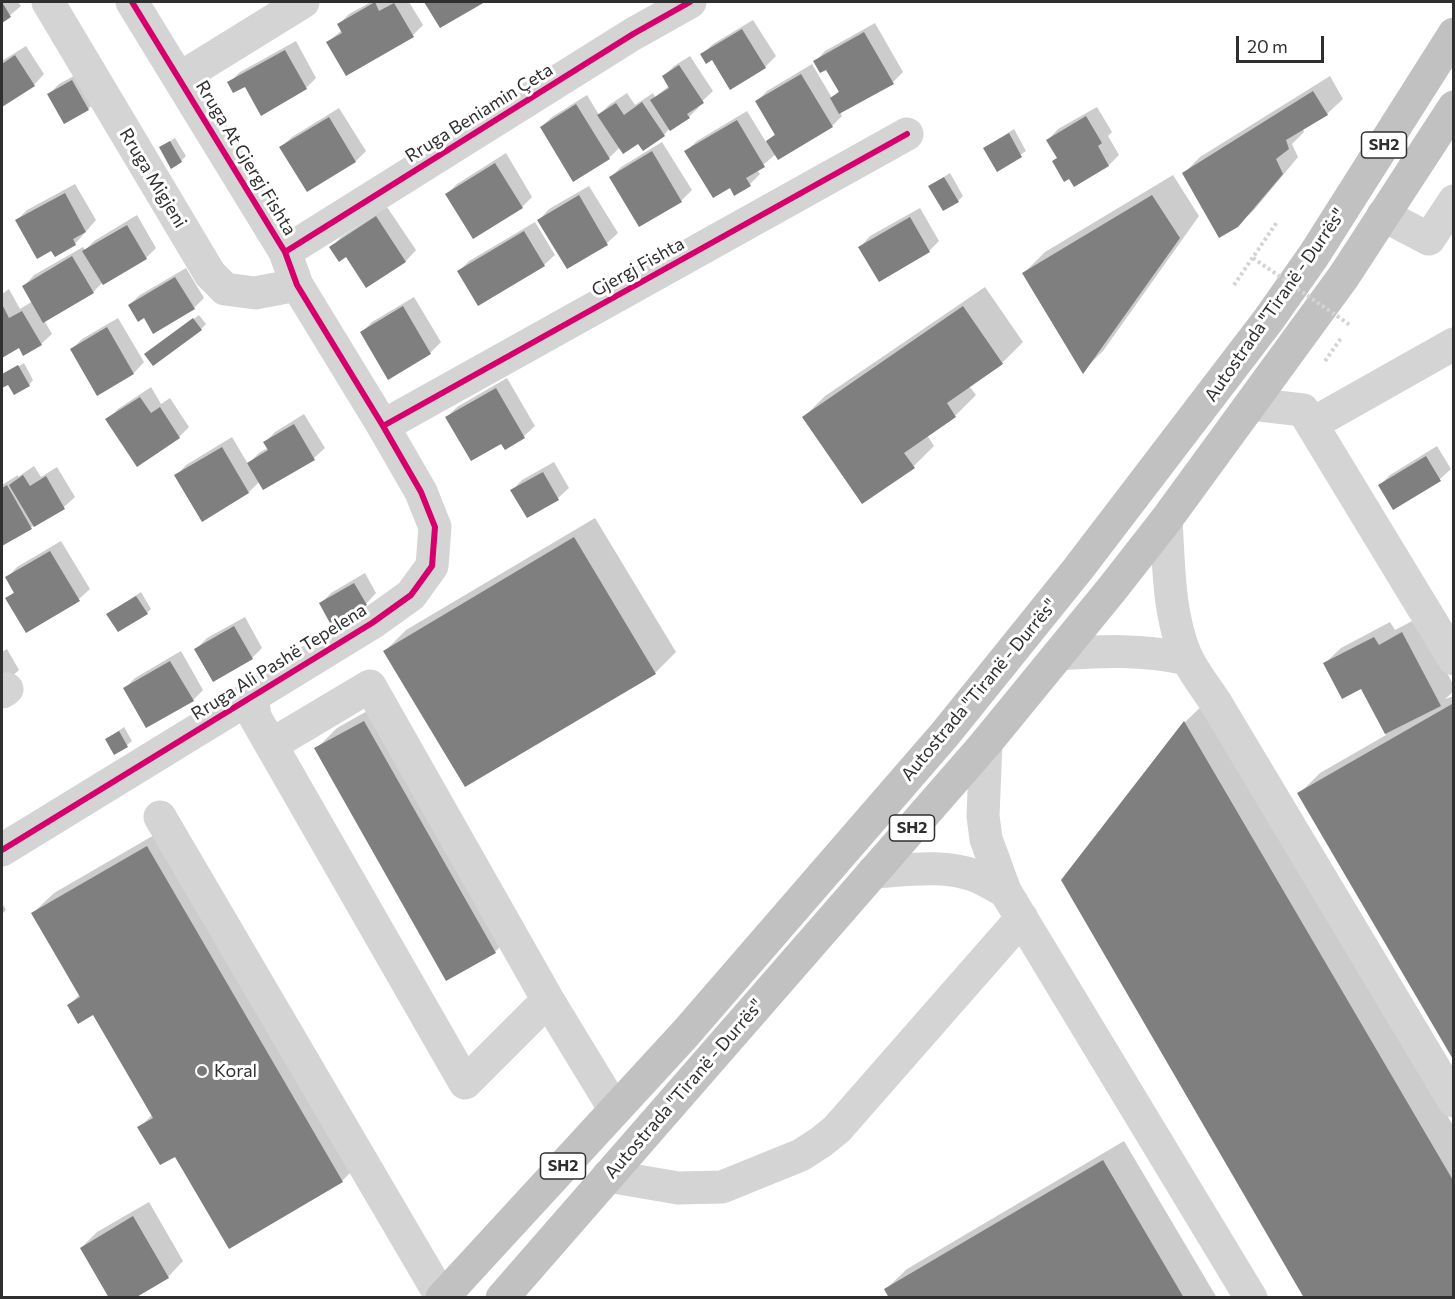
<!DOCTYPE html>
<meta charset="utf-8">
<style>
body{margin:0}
#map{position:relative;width:1455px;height:1299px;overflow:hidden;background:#fff;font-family:Commissioner,sans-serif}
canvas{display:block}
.frame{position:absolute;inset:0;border:3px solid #2f2f2f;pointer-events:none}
.scale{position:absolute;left:1236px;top:36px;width:88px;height:27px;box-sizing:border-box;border:3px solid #2f2f2f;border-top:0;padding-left:8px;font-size:18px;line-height:21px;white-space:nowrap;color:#2f2f2f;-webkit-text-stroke:4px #fff;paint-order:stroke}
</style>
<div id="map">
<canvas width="1455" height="1299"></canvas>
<div class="frame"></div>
<div class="scale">20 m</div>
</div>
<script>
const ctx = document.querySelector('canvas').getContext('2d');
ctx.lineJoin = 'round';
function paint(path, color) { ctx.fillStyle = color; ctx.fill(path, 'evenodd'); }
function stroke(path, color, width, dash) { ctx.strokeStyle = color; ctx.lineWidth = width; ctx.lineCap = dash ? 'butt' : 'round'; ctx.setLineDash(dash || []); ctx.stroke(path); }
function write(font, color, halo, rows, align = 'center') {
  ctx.font = font + ' Commissioner,sans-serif'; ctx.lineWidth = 6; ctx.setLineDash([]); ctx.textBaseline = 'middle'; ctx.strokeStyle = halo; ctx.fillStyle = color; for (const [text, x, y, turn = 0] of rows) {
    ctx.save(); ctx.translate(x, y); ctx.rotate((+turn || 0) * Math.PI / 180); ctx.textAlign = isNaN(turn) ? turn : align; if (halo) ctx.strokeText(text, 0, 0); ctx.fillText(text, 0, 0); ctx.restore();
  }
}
const shadow = new Path2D(`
 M2 2H18L21 6 2 22Z
 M371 2H409L423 25 413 35 328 42 342 30 339 24 349 14Z
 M426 2H482L440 26Z
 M753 20 776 56 765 67 731 88 712 58 702 54 713 44Z
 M875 23 903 72 893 82 840 112 842 116 832 126 776 154 757 170 760 174 750 184 730 186 686 151 697 141 747 111 766 142 776 133 757 101 767 91 812 64 832 98 840 90 827 68 815 62 825 51Z
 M296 41 316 78 306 88 229 83 240 72Z
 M26 46 44 74 34 85 2 105V61Z
 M690 56 713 91 698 105 699 107 689 117 670 128 664 135 620 147 609 158 541 127 552 117 587 95 599 115 609 105 627 93 635 105 653 93 655 97 670 85 664 76 674 66Z
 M83 71 99 98 88 109 64 122 49 94 59 84Z
 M1330 76 1343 99 1327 114 1303 128 1304 132 1292 144 1298 157 1254 210 1237 226 1184 173 1200 157Z
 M1097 107 1112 132 1108 136 1119 155 1109 165 1074 185 1048 140 1058 129Z
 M339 108 366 151 356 161 308 190 281 147 292 137Z
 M1014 129 1026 151 997 170 985 148Z
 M175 138 186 156 181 161 161 147Z
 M662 142 692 190 681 201 640 225 611 177 621 167Z
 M506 153 532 197 522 207 447 194 457 184Z
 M950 173 963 196 958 201 930 186Z
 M1173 175 1199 216 1103 351 1083 371 1024 273 1045 252Z
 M75 184 96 220 75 244 55 255 52 249 17 220 27 210Z
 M589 186 618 233 607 243 567 267 539 220 549 209Z
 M387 207 416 250 406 261 367 286 347 255 331 248 341 237Z
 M920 208 939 241 929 251 860 247 870 236Z
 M137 215 156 248 146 258 103 282 93 292 44 320 52 334 41 344 19 346 2 356V294L9 289 20 309 33 301 24 286 34 275 83 247 85 250 94 241Z
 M535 222 555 255 544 265 459 271 469 261Z
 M186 268 204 298 194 308 144 316 129 305 140 295Z
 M985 287 1023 342 1002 363 969 386 976 395 955 416 927 435 934 446 914 466 804 417 825 396Z
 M414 297 441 342 431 352 389 378 362 332 372 322Z
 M199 315 206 324 201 329 151 350Z
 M118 318 144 362 134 373 98 394 72 349 82 339Z
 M24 363 33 380 29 385 9 383 2 387V376Z
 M507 378 535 426 524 436 505 448 502 442 447 417 457 407Z
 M151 387 161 404 170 398 189 427 179 437 107 420 118 409Z
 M304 414 325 448 314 458 264 488 260 481 249 492 202 520 176 476 186 465 232 437 248 464 259 453 268 448 265 442 275 432Z
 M1437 446 1451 469 1440 479 1393 508 1380 485 1390 475Z
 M554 462 569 488 558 498 527 516 512 490 522 480Z
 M34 466 41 477 57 467 75 497 64 507 2 545V485L18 475V477Z
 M595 518 676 652 655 673 385 651 406 630Z
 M61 541 90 589 79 599 27 631 7 599 15 591 7 578 17 567Z
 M365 573 376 593 366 604 321 603 331 593Z
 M141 592 151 609 147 613 108 614Z
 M245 617 262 648 252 658 196 649 207 638Z
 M1418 618 1454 686V691L1445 699 1454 696V1058L1299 794 1320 773 1386 735 1362 687 1325 663 1341 648 1390 622 1395 630Z
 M7 649 19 670 2 685V652Z
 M181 651 203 690 193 700 125 688 135 678Z
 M385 701 515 931 495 952 316 749 337 728Z
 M1206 702 1454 1127V1298L1063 880 1185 722Z
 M124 727 132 741 127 745 107 739Z
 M168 827 363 1160 342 1181 229 1247 175 1155 139 1128 153 1114 93 1013 69 1005 80 994 33 913 54 893Z
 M2 903 6 910 2 914Z
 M1124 1141 1217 1298H891L886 1289 907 1269Z
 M149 1202 183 1261 168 1277 81 1248 97 1232Z`);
const building = new Path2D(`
 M2 2 11 17 2 23Z
 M375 2 379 11 394 3 414 37 346 76 326 42 342 33 337 24Z
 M424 2H485L440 28Z
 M742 29 766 68 730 90 712 60 706 64 700 54Z
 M864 32 894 84 839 114 830 98 839 92 826 70 820 73 813 61Z
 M285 50 307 89 261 116 245 87 233 93 227 82Z
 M15 55 35 86 2 107V64Z
 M679 65 704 103 687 114 690 118 670 131 650 100 669 88 662 76Z
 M801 74 833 127 778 160 766 141 775 135 755 101Z
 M72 80 89 110 64 124 47 94Z
 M1313 91 1328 115 1286 140 1289 149 1276 159 1283 174 1238 227 1219 238 1182 173Z
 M642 102 665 136 643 151 638 144 623 154 597 115 616 103 624 115Z
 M576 104 610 159 573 182 540 127Z
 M1086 116 1102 143 1098 146 1109 166 1074 187 1069 179 1064 182 1052 161 1057 158 1046 140Z
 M329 117 356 162 307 192 279 147Z
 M737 120 765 167 746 178 751 186 734 196 730 188 713 198 684 151Z
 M1009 133 1022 157 997 172 983 148Z
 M170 141 182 162 171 169 159 147Z
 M652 151 682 202 639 227 609 177Z
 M495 163 523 208 473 239 445 194Z
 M944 177 959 202 943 211 928 186Z
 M65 193 86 232 73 239 76 245 55 257 51 251 37 259 15 220Z
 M579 195 608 245 567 269 537 220Z
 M1152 195 1180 238 1083 374 1022 273Z
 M376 216 406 262 366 288 346 257 339 262 329 247Z
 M910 217 930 252 879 282 858 247Z
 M127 225 147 259 103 285 82 251Z
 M524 231 545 266 478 306 457 271Z
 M72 256 94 293 43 323 22 286Z
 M175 277 195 309 153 334 144 318 138 322 128 305Z
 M2 304 9 318 22 311 42 345 23 356 19 348 2 358Z
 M403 306 431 354 388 380 360 332Z
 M963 306 1003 364 947 403 956 417 904 453 915 468 862 504 802 417Z
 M193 318 202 330 153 366 144 354Z
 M107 327 134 374 97 396 70 349Z
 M18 365 30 386 14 395 8 385 2 388V374Z
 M496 388 525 438 505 450 501 444 471 461 445 417Z
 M140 397 151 413 160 407 180 438 137 467 105 419Z
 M294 424 315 460 263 490 247 463 268 450 263 442Z
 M222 447 249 493 202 522 174 475Z
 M1426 456 1441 481 1393 510 1378 485Z
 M543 472 559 500 527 518 510 490Z
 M23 475 30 486 46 476 65 509 34 527 9 485Z
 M7 485 32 529 2 546V488Z
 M574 537 656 674 465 787 383 651Z
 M50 551 80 601 26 633 5 598 14 593 5 577Z
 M354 583 367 605 331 625 319 603Z
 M136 596 148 614 118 632 106 614Z
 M234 626 253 659 213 682 194 649Z
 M1402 632 1441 706 1385 734 1361 689 1342 699 1323 663 1374 637 1379 645Z
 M170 661 194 701 146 728 123 688Z
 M1452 704 1454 708V1061L1297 793Z
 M364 721 496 953 446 981 314 748Z
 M1184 721 1454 1182V1298H1304L1061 880Z
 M119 731 128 747 114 755 105 739Z
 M147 846 343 1182 229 1249 175 1157 160 1165 137 1127 153 1118 93 1015 78 1024 67 1005 80 997 31 913Z
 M1103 1160 1184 1298H889L884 1289Z
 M133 1216 169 1278 135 1298H109L80 1248Z`);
const path = new Path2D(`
 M1234 285 1277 222
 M1325 361 1342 337`);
const minor = new Path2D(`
 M48 2 210 274 225 289 255 293 297 285
 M180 78 303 2
 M1383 215 1429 239 1454 201
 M285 252 633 34 690 2
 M1251 404 1303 410 1454 659
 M1312 424 1454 344
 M383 426 907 134
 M1166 520C1169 565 1168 614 1186 656 1194 673 1206 688 1216 703L1454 1101
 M1059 654C1105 651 1141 649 1187 659
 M2 692 7 689
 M252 696 255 717 465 1083 548 1000 615 1110
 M986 743 983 816 986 839 1005 891 1251 1298
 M271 745 370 686 548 1000
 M160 817 442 1298
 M2 850 372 623 411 595 432 566 435 527 421 492 383 426 297 285 285 252 132 2
 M873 872C907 870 944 864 976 876 986 880 995 886 1005 891
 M608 1176 678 1188 722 1187 801 1155 821 1142 837 1129 1022 918`);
const highway = new Path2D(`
 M442 1298 685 1034 945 734 1078 569 1269 319 1314 255 1454 34
 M502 1298 986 743 1112 589 1166 520 1344 276 1454 107`);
const pathBridge = new Path2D(`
 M1253 258 1350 325`);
const cycleway = new Path2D(`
 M285 252 633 34 690 2
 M383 426 907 134
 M2 850 372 623 411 595 432 566 435 527 421 492 383 426 297 285 285 252 132 2`);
const markers = [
 [202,1071,6,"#787878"]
];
const shields = [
 [1384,145,45],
 [912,828,45],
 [563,1166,45]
];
const shieldNames = [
 ["SH2",1384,145],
 ["SH2",912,828],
 ["SH2",563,1166]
];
const streetNames = [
 ["Rruga Beniamin Çeta",479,113,-32],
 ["Rruga At Gjergj Fishta",246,158,59],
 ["Rruga Migjeni",153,178,59],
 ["Gjergj Fishta",638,267,-29],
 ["Autostrada \"Tiranë - Durrës\"",1275,305,-55],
 ["Rruga Ali Pashë Tepelena",279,662,-32],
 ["Autostrada \"Tiranë - Durrës\"",979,690,-50],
 ["Autostrada \"Tiranë - Durrës\"",684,1089,-49]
];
const poiNames = [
 ["Koral",214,1071]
];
paint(shadow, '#0003');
paint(building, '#7f7f7f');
stroke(path, '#d4d4d4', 4, [3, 3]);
stroke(minor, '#d4d4d4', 33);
stroke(highway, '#c1c1c1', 33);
stroke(pathBridge, '#d4d4d4', 4, [3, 3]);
stroke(cycleway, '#d6006c', 6);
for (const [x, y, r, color] of markers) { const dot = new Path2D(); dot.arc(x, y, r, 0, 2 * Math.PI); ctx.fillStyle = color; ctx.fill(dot); stroke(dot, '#fff', 2); }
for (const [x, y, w] of shields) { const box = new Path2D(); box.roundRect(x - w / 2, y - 13, w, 26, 4.5); ctx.fillStyle = '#fff'; ctx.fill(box); stroke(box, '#2f2f2f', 1.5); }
write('bold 16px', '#2f2f2f', null, shieldNames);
write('18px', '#2f2f2f', '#fff', streetNames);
write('18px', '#2f2f2f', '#fff', poiNames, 'left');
</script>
